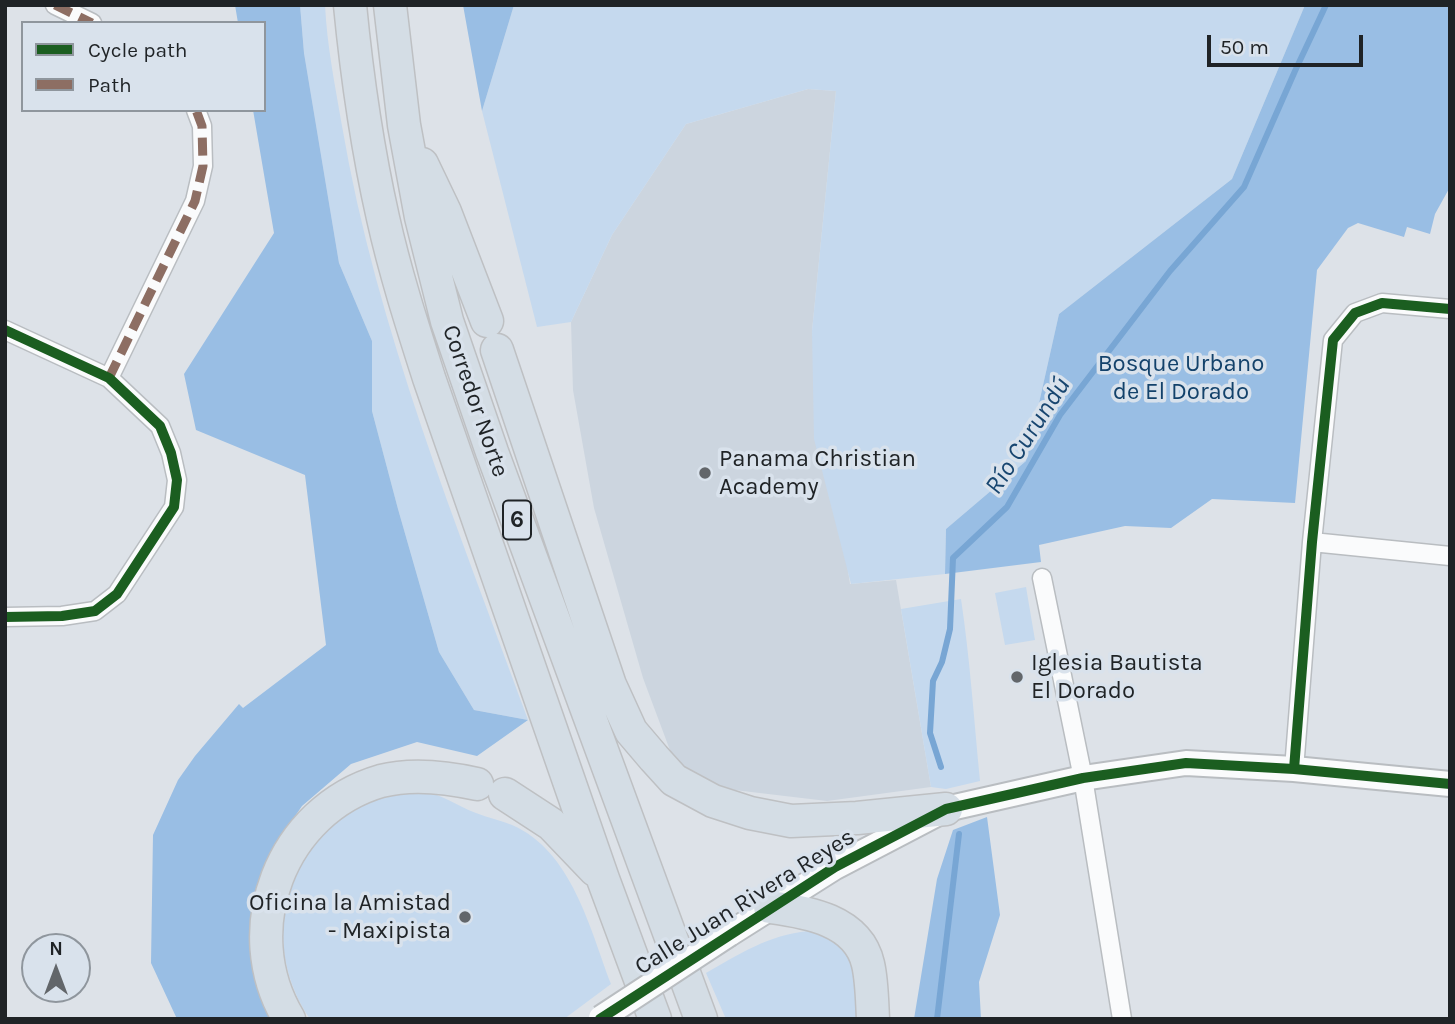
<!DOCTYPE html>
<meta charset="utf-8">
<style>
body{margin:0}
#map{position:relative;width:1455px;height:1024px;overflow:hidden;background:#dde2e8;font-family:Karla,sans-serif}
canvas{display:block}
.frame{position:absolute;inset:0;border:7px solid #1f2326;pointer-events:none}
.legend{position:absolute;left:21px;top:21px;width:245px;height:91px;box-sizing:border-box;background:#d9e2ec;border:2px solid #8f969d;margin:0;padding:9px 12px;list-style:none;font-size:21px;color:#1f2326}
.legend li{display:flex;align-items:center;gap:14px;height:35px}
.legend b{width:35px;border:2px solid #8f969d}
.north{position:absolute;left:21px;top:933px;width:70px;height:70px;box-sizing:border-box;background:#d9e2ec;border:2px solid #8f969d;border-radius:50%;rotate:0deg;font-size:19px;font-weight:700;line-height:28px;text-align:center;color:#1f2326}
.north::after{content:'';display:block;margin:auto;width:24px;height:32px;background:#62666a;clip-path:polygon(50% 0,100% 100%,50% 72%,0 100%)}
.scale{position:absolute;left:1207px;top:35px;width:156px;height:32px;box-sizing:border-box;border:4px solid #1f2326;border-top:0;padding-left:9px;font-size:21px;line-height:24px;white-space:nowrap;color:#1f2326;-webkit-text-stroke:5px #d9e2ec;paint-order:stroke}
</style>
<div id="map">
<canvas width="1455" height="1024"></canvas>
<div class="frame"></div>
<ul class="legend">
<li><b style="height:9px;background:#1b5e20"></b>Cycle path</li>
<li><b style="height:9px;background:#8d6e63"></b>Path</li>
</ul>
<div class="north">N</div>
<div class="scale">50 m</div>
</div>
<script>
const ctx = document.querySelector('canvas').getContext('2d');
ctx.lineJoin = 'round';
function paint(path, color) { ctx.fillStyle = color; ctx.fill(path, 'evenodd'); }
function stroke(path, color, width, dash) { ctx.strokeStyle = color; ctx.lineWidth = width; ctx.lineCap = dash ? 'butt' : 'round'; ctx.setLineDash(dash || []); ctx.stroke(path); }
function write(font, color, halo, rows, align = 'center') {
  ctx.font = font + ' Karla,sans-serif'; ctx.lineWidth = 7; ctx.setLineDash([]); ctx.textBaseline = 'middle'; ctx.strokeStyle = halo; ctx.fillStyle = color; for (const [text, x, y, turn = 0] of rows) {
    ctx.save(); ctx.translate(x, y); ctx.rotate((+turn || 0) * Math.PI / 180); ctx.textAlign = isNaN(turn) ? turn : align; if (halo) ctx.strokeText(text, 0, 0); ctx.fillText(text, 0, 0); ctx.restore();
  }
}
const built = new Path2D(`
 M808 89 836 91 812 331 850 584 896 580 931 787 827 801 726 789 674 761 643 678 594 508 573 390 571 322 612 235 686 124Z`);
const green = new Path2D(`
 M300 5H325C327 46 335 85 342 126 377 331 457 525 528 720L474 710 439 652 398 509 372 411V341L339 263 304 53Z
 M514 5H1305L1232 179 1059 314 1026 461 946 529 945 574 851 584 814 439 812 331 836 91 808 89 686 124 612 235 571 322 537 327 482 111Z
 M1026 587 1035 640 1005 645 995 593Z
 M961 599C970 659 974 720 980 781L946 789 931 787 901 609Z
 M422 791C442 794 457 806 476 813 488 818 500 820 512 825 572 851 590 929 611 984L564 1019H310C262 949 279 851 355 809 376 797 399 795 422 791Z
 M808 931C858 939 855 979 862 1019H726L706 973C739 954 769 935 808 931Z`);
const forest = new Path2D(`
 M235 5H300L304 53 339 263 372 341V411L398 509 439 652 474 710 528 720 477 756 417 742 351 764 302 806 270 853 258 915 281 1019H177L151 963 153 835 178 780 195 756 239 704 243 708 326 645 305 475 196 430 184 374 274 233 253 110H264V23H238Z
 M463 5H514L482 111Z
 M1305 5H1450V187L1435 214 1430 234 1407 227 1404 237 1358 223 1348 228 1317 270 1295 503 1212 499 1171 528 1125 526 1039 545 1041 562 945 574 946 529 1026 461 1059 314 1232 179Z
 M987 817 1000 915 979 982 981 1019H914L937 879 953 830Z`);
const stream = new Path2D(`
 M941 767 930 733 933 681 942 662 950 629 953 558 1007 507 1060 415 1170 271 1244 187 1295 71 1326 5
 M937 1019 959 834`);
const street = new Path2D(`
 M55 5 92 23
 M5 330 109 378 160 426 171 453 177 480 174 507 117 594 95 611 62 616 5 617
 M109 378 195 201 203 166 202 126 196 110
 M1312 542 1450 556
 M1042 578 1083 778 1122 1019
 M1294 769 1312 542 1333 340 1355 313 1382 303 1450 309`);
const secondary = new Path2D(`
 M729 934 835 867 946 809 1083 778 1186 763 1294 769 1450 784`);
const highway = new Path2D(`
 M350 5C357 77 367 147 383 218 395 272 412 325 429 378L603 879 655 1019
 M390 5 404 125 421 217 447 321 492 452 701 1019
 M422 164 445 212 487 321
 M497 350 610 685 631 731 654 758 674 780 713 801 750 813 791 821 857 818 946 809
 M505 794 551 824 595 870
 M770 907C807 912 858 920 868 964 872 981 872 1001 873 1019
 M289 1019C235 930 281 810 381 781 412 773 446 777 477 784`);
const secondaryBridge = new Path2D(`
 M601 1018 729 934`);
const quiet = new Path2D(`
 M55 5 92 23
 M109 378 195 201 203 166 202 126 196 110`);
const cycleway = new Path2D(`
 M5 330 109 378 160 426 171 453 177 480 174 507 117 594 95 611 62 616 5 617
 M1294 769 1312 542 1333 340 1355 313 1382 303 1450 309
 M600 1019 835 867 946 809 1083 778 1186 763 1294 769 1450 784`);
const markers = [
 [705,473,7,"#62666a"],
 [1017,677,7,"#62666a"],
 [465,917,7,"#62666a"]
];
const shields = [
 [517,520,28]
];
const shieldNames = [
 ["6",517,520]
];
const parkNames = [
 ["Bosque Urbano",1181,364],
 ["de El Dorado",1181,392]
];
const streetNames = [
 ["Corredor Norte",475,401,71],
 ["Calle Juan Rivera Reyes",745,902,-32]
];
const poiNames = [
 ["Panama Christian",719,459],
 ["Academy",719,487],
 ["Iglesia Bautista",1031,663],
 ["El Dorado",1031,691],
 ["Oficina la Amistad",451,903,"right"],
 ["- Maxipista",451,931,"right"]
];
const waterNames = [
 ["Río Curundú",1028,436,-57]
];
paint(built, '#ccd5df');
paint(green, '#c5d9ee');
paint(forest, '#99bee4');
stroke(stream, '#78a6d4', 6);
stroke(street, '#b9bdc1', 21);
stroke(secondary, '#b9bdc1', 28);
stroke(highway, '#bec0c3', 35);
stroke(street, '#fafbfc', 18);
stroke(secondary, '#fafbfc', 24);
stroke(highway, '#d4dde5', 32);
stroke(secondaryBridge, '#b9bdc1', 28, []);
stroke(secondaryBridge, '#fafbfc', 24);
stroke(quiet, '#8d6e63', 9, [18, 9]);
stroke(cycleway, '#1b5e20', 10);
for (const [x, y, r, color] of markers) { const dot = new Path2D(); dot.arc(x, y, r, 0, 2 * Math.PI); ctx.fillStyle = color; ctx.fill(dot); stroke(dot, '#d9e2ec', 2.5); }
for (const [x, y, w] of shields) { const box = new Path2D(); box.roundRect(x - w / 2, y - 19.5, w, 39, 5); ctx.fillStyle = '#d9e2ec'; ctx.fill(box); stroke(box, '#1f2326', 2); }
write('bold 23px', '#1f2326', null, shieldNames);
write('24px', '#13426b', '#d9e2ec', parkNames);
write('24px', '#1f2326', '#d9e2ec', streetNames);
write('24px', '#1f2326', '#d9e2ec', poiNames, 'left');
write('italic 26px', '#184670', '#d9e2ec', waterNames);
</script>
